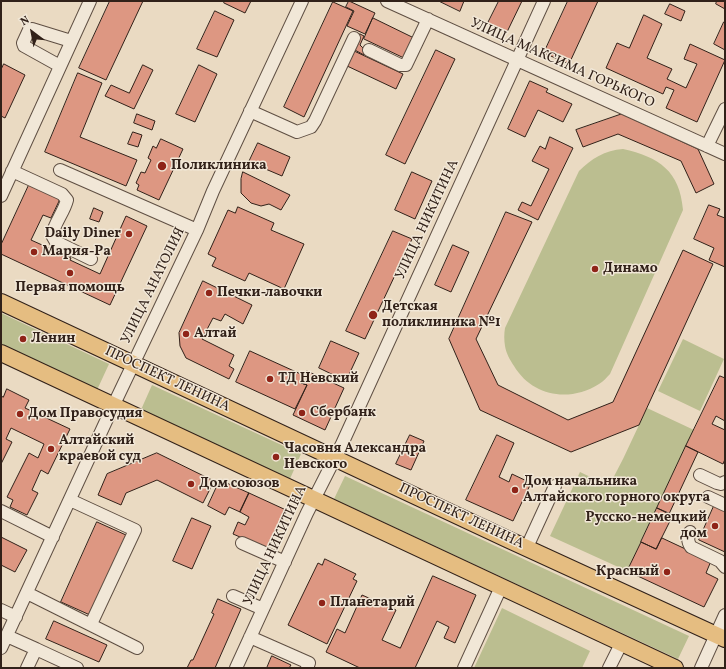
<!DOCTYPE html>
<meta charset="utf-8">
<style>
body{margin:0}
#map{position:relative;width:726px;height:669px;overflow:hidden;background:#eadac2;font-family:Vollkorn,serif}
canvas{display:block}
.frame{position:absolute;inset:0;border:2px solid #312119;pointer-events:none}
.north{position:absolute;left:12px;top:12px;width:40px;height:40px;-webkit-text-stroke:3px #f1e7d7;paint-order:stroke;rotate:328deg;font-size:11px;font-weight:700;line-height:16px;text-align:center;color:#312119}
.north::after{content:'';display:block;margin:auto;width:14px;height:18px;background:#312119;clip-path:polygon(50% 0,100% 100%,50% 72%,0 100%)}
</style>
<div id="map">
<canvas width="726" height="669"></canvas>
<div class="frame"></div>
<div class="north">N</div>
</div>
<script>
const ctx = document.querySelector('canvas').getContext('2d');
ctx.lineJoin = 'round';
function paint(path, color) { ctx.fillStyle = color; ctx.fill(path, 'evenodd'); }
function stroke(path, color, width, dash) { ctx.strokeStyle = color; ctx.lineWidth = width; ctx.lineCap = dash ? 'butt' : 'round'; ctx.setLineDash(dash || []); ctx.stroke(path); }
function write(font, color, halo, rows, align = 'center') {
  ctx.font = font + ' Vollkorn,serif'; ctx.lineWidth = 3; ctx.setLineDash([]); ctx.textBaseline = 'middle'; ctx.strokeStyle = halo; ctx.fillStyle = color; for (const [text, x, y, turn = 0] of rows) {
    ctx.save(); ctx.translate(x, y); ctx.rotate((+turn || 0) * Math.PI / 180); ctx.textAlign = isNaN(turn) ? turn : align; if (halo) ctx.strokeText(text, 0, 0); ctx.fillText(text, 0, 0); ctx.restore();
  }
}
const green = new Path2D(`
 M623 149C659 157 680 171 683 210L610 374C607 377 603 382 599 384 569 403 532 396 514 366 510 360 506 353 505 346 504 340 504 334 505 328L579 171C591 159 605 150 623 149Z
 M1 313 109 364 97 390 1 344Z
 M683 339 724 359 700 411 658 391Z
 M152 385 301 454 289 481 140 412Z
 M647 408 694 430 627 571 550 536 580 472 609 486 623 459Z
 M345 476 689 636 678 659 334 499Z
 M502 608 590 651 582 668H474Z`);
const building = new Path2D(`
 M110 1H143L106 80 79 68Z
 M225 1H251L245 13 224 3Z
 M349 1 375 13 365 34 347 26 354 11 346 7Z
 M439 1H464L460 11Z
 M499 1H522L507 32 488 23Z
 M568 1H598L569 64 544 53Z
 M717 1H725V9L716 4Z
 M333 2 353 11 304 117 284 107Z
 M670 4 685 11 681 21 665 14Z
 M215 11 234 20 217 57 197 49Z
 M644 15 662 24 647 58 672 69 667 79 686 88 697 64 684 59 690 44 725 60 697 122 666 108 674 90 666 87 663 94 606 68 617 43 629 48Z
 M373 18 414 38 404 58 364 39Z
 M724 22H725V50L714 44Z
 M360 34 364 36 360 45 365 50 364 55 353 49Z
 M352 50 403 74 396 89 345 65Z
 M436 50 455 59 405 164 386 155Z
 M4 64 25 75 5 118 1 116V117V70Z
 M143 65 153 70 134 109 105 96 111 85 129 93Z
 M199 65 217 74 195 122 176 114Z
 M78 73 102 83 80 137 137 160 126 186 45 152Z
 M530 81 548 89 546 92 572 104 563 122 538 110 525 137 508 129Z
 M137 114 155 121 152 130 134 123Z
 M622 114 698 149 714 184 696 193 681 161 618 134 583 147 576 130Z
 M133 132 142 135 138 147 128 144Z
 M550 137 573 148 538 220 518 210 522 202 531 206 549 169 532 161 540 146 545 149Z
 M161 139 183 149 159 200 137 190 139 185 136 183 141 172 145 173 151 160 148 158 153 146 156 148Z
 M258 143 290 157 282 176 249 162Z
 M243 172 290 195 281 210 269 204 261 206 251 203 241 193V179Z
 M412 172 432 181 415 219 395 210Z
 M29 185 60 199 51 218 43 215 31 240 71 258 70 260 100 274 126 216 147 226 110 305 1 254V245Z
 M709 205 720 209 717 215 725 218V267L709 260 714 248 694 239Z
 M238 207 274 223 271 230 304 244 284 289 249 273 245 281 212 266 216 258 208 254 228 210 235 213Z
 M94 208 103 212 99 222 90 219Z
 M506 212 532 222 476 339 498 385 568 420 613 402 683 250 713 264 639 425 571 452 480 410 449 339Z
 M393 231 412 239 365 339 346 331Z
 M453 245 469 252 451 292 435 285Z
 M203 281 252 305 243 324 225 314 221 321 213 318 202 339 234 355 229 366 234 369 229 379 186 358 180 346 179 333Z
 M331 341 359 353 346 381 319 368Z
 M250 351 305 376 301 383 307 385 295 409 236 382Z
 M307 371 344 388 325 430 293 415 307 385 301 383Z
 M720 376 725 378V421L716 416 712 424 725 430V459L723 464 686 446Z
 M7 389 29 400 25 408 70 429 48 474 41 470 32 490 38 493 27 515 10 507 13 500 7 497 29 453 38 458 44 444 11 428 6 439 12 442 1 464V396L3 397Z
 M410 435 424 441 411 470 396 464Z
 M497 435 514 443 499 477 509 482 512 474 531 483 513 521 466 500Z
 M686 446 698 452 669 514 657 508Z
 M157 453 214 481 203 503 157 480 126 493 121 505 98 495 107 474Z
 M220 480 249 493 240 512 229 507 225 515 208 506Z
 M249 493 286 510 268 549 233 534 238 522 245 525 249 517 240 512Z
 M714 506 725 511V552L699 540Z
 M657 508 673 515 656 549 641 542Z
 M192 518 211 526 192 569 173 561Z
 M97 522 126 535 90 615 61 602Z
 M1 537 27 550 15 572 1 565Z
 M662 538 711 561 706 573 718 579 704 607 627 571 641 542 656 549Z
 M325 559 356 574 353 579 357 581 327 644 288 625 318 563 322 565Z
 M433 576 476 595 455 643 444 638 449 627 437 621 415 668H360L326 652 337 629 345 633 362 595 396 610 382 640 400 648Z
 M218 599 241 609 215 668H187L191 660H193L214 614 212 613Z
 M54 621 107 645 99 662 46 639Z
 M272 656 291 665 289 668H267Z`);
const minor = new Path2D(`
 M387 1 725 154
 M369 50 400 65H406L428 19
 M60 66 24 46 23 43 29 30 32 29 71 41
 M250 111 297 132 311 127 315 121 354 38
 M707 146 725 109
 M60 170 197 230
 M12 171 62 194 67 200C64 212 55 222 52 235L56 242 91 259
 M1 196 90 1
 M700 475 717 483 721 484 725 482
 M708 497 725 505
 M70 500 135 530 91 624
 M1 511 53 537
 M690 532C688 538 687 541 691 547L720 561 725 567
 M242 543 285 562
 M527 547 555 486
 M27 593 137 648
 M233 596 263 609
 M1 610 16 617
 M7 636 36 649 27 668
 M250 637 309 663 307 668
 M1 648 107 419 197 230 213 191 302 1
 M36 649 77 668
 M236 668 307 513 342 444 544 1
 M464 668 501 587
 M609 668 621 644
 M701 668 725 615`);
const major = new Path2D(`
 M1 302 507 539 725 639
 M1 353 675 668`);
const markers = [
 [162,166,5,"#8f2418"],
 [129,234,4,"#8f2418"],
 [34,252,4,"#8f2418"],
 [595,269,4,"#8f2418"],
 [70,273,4,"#8f2418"],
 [209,293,4,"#8f2418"],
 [373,315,5,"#8f2418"],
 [186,334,4,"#8f2418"],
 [23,339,4,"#8f2418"],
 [270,379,4,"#8f2418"],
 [302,413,4,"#8f2418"],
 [20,414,4,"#8f2418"],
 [51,449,4,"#8f2418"],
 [276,457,4,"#8f2418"],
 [191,484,4,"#8f2418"],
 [515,490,4,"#8f2418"],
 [715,526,4,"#8f2418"],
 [667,572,4,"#8f2418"],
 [322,603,4,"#8f2418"]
];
const streetNames = [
 ["УЛИЦА МАКСИМА ГОРЬКОГО",562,64,24],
 ["УЛИЦА НИКИТИНА",428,220,-65],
 ["УЛИЦА АНАТОЛИЯ",154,286,-64],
 ["ПРОСПЕКТ ЛЕНИНА",167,380,25],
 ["ПРОСПЕКТ ЛЕНИНА",461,517,25],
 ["УЛИЦА НИКИТИНА",276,546,-65]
];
const poiNames = [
 ["Поликлиника",171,166],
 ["Daily Diner",121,234,"right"],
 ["Мария-Ра",42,252],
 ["Динамо",603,269],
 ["Первая помощь",70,288,"center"],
 ["Печки-лавочки",217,293],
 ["Детская",382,307],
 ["поликлиника №1",382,323],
 ["Алтай",194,334],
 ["Ленин",31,339],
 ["ТД Невский",278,379],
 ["Сбербанк",310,413],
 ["Дом Правосудия",28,414],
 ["Алтайский",59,441],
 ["краевой суд",59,457],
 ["Часовня Александра",284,449],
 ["Невского",284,465],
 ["Дом начальника",523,482],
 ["Алтайского горного округа",523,498],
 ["Дом союзов",199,484],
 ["Русско-немецкий",707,518,"right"],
 ["дом",707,534,"right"],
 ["Красный",659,572,"right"],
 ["Планетарий",330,603]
];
paint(green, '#bbbe90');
paint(building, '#dd9782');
stroke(building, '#312119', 1);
stroke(minor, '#5f4f43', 14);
stroke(major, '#312119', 18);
stroke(minor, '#f1e7d7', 12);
stroke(major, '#e5bd81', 16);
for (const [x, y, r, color] of markers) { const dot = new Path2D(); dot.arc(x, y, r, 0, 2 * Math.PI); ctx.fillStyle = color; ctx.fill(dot); stroke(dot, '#f1e7d7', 1.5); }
write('14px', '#312119', '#f1e7d7', streetNames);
write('bold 14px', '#312119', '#f1e7d7', poiNames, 'left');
</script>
